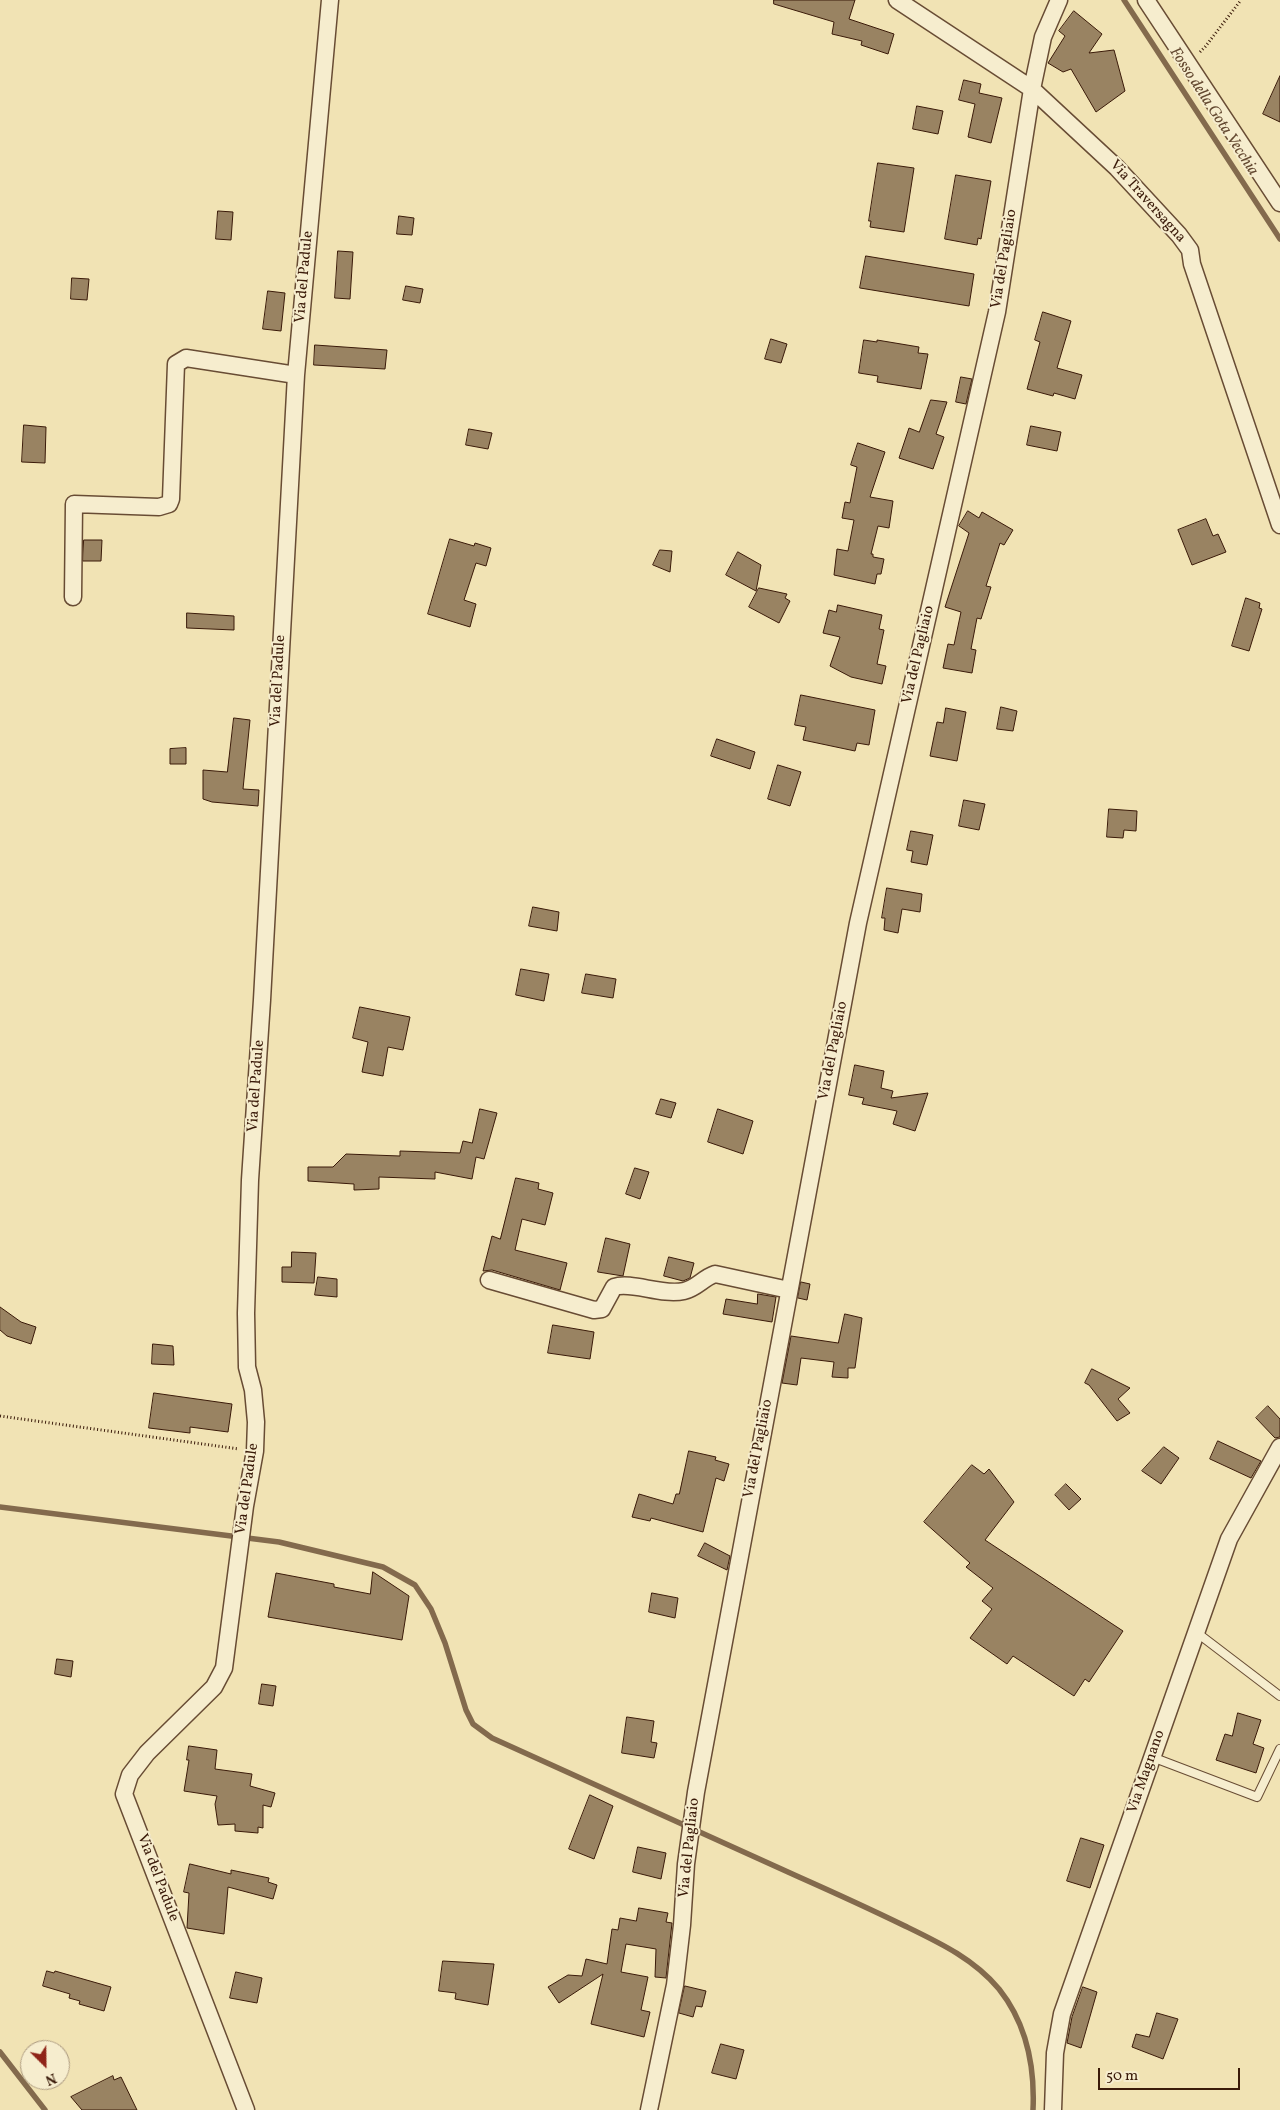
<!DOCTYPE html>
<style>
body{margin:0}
#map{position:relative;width:1280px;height:2110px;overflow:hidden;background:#f1e3b4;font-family:Vollkorn,serif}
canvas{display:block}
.north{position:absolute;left:20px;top:2040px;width:50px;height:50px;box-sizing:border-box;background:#f6edce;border:1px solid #ab997f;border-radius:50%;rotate:157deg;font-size:14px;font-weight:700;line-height:20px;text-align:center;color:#3a1a09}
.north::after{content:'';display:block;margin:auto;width:18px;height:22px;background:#8f2418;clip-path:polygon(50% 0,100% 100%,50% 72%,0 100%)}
.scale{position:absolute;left:1098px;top:2068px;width:142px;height:22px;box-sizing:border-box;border:2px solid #3a1a09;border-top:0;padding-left:6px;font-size:15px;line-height:18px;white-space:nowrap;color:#3a1a09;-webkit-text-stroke:4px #f6edce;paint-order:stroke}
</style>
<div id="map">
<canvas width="1280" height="2110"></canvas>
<div class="north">N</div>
<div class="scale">50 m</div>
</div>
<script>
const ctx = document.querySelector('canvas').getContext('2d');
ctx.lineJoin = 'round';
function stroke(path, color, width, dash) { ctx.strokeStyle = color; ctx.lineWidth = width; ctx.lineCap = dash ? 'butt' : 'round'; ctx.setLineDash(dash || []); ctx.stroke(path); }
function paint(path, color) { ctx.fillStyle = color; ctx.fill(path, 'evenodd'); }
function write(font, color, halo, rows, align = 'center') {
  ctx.font = font + ' Vollkorn,serif'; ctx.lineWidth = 4; ctx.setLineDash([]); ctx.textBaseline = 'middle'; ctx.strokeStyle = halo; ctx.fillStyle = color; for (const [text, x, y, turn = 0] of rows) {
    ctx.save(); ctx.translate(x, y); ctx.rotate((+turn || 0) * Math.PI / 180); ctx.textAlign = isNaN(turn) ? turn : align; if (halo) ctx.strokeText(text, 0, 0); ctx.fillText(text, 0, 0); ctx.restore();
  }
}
const stream = new Path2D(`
 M1124 0 1280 239
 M0 1507 279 1542 383 1567 415 1585 431 1609 445 1643 466 1710 473 1724 492 1738C595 1784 697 1831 799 1877 835 1893 870 1909 905 1926 940 1943 974 1959 999 1989 1026 2023 1035 2067 1033 2110
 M0 2052 45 2110`);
const building = new Path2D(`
 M774 0H855L849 19 894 34 888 54 861 45 862 41 832 34 834 22 774 4Z
 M1074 11 1102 34 1089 53 1114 50 1125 91 1096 112 1071 69 1063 72 1048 63 1065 36 1059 31Z
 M1280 76V122L1263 114Z
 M964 80 981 84 979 93 1002 98 991 143 968 137 975 104 959 100Z
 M917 106 943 111 938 134 913 129Z
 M878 163 914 168 904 232 870 227 871 221H869Z
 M956 175 991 181 981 239 978 238 977 245 945 239Z
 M218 211 233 212 231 240 216 239Z
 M399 216 414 218 412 235 397 234Z
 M338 251 353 252 350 299 335 298Z
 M866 256 974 274 969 306 860 288Z
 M72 278 89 279 87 300 71 299Z
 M406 286 423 289 420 303 403 300Z
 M268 291 285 293 281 331 263 329Z
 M1043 312 1071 321 1057 368 1082 375 1075 399 1054 393 1053 396 1027 389 1040 342 1035 340Z
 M771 339 787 344 781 363 765 359Z
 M864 340 877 342V340L919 347 918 353 928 354 921 389 877 382 878 376 859 373Z
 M315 345 387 350 385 369 314 365Z
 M961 377 972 379 966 404 956 402Z
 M931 400 947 402 936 434 944 437 933 469 899 458 909 428 919 432Z
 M24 425 46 427 45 463 22 462Z
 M1031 426 1061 432 1057 451 1027 445Z
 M469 429 492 433 488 449 466 445Z
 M858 443 885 452 870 497 893 501 889 528 878 526 871 554H873V557L884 559 881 574H877L875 584 834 575 837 549 848 551 854 520 842 518 845 502 850 503 857 467 851 465Z
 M968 511 979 518 982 512 1013 530 1004 545 1000 543 986 586 991 587 981 619 977 618 971 649 976 650 972 673 943 668 948 644 954 645 961 612 945 607 969 533 959 526Z
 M1206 519 1213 536 1218 534 1226 552 1192 565 1178 530Z
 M450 539 474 546 475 543 491 548 486 566 476 563 464 600 476 604 470 627 428 614Z
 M84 540H102L101 561H83Z
 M660 550 672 551 670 572 653 565Z
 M738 552 761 565 756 591 726 575Z
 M759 588 787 594 785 598 790 601 779 623 749 607Z
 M1246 598 1260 603 1259 608 1262 609 1249 651 1232 646Z
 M838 605 882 615 879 629 884 630 877 664 886 666 882 684 851 677 830 666 840 637 823 633 829 610 836 612Z
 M187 613 234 616V630L187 628Z
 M801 695 875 710 869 745 857 743 855 751 803 740 806 727 795 725Z
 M1001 707 1017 711 1013 731 997 729Z
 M946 708 966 712 957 761 930 756 937 722 943 723Z
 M234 718 250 720 243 789 259 790 258 806 212 802 203 799V770L227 772Z
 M717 739 755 752 750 769 711 756Z
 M186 748V764H170V749Z
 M778 765 801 772 790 806 768 799Z
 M964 800 985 804 979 830 959 826Z
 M1109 809 1137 811 1136 831 1124 830 1123 838 1107 837Z
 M911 831 933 835 927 865 911 862 913 851 907 850Z
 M887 888 922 894 920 912 902 909 898 933 884 930 885 918H882Z
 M533 907 559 912 557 931 529 926Z
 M521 969 549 974 544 1001 516 995Z
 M586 974 616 979 613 998 582 993Z
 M360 1007 410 1017 403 1050 388 1047 383 1076 362 1072 368 1042 353 1038Z
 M855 1065 884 1071 881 1088 893 1091 891 1098 928 1093 915 1131 893 1124 897 1111 862 1104 864 1098 849 1095Z
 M661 1099 676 1103 671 1118 656 1114Z
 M480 1109 497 1113 484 1159 476 1157 472 1179 435 1172V1179L379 1177V1189L354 1190V1184L308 1181V1167H333L346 1154 400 1156V1151L460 1153 463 1141 472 1143Z
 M718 1109 753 1121 743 1154 708 1142Z
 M635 1168 649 1172 640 1199 626 1194Z
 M516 1178 539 1183 538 1189 553 1193 545 1225 522 1219 515 1250 567 1263 560 1290 492 1270 483 1271 492 1236 500 1239Z
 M606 1238 630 1244 623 1276 598 1272Z
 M292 1252 316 1253 314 1283 282 1282V1267H291Z
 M669 1257 694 1263 690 1278 683 1281 664 1276Z
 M318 1277 337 1279V1297L315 1295Z
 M801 1282 810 1284 807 1300 798 1298Z
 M758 1294 776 1297 772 1322 723 1314 726 1299 757 1304Z
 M0 1307 21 1322 36 1327 31 1344 7 1336 0 1330Z
 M845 1314 862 1318 855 1368H848V1378L832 1377 834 1362 801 1358 797 1385 782 1383 791 1336 838 1343Z
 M553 1325 594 1332 590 1359 548 1353Z
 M153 1344 173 1346 174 1365 152 1364Z
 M1092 1369 1130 1388 1118 1399 1130 1413 1117 1421 1089 1385 1085 1383Z
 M154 1393 232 1404 228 1432 190 1427V1433L149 1428Z
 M1268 1406 1280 1419V1437L1275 1438 1256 1418Z
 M1218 1441 1261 1461 1251 1478 1210 1459Z
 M1164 1447 1179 1458 1161 1484 1142 1471Z
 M689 1451 716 1457 715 1460 729 1464 724 1481 716 1478 703 1532 651 1518 650 1521 632 1517 639 1494 673 1504 676 1494H679Z
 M972 1465 984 1474 989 1469 1014 1502 985 1540 1123 1631 1089 1682 1085 1679 1074 1696 1013 1656 1007 1664 970 1638 992 1609 982 1601 993 1588 966 1567 970 1563 924 1522Z
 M1066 1484 1081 1499 1069 1510 1055 1495Z
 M705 1543 730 1556 727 1570 698 1556Z
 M373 1572 409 1596 402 1640 268 1617 276 1573 334 1584V1587L370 1594Z
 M652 1593 678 1598 675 1618 649 1612Z
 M57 1659 73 1661 71 1677 55 1674Z
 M262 1684 276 1686 273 1706 259 1704Z
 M1238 1713 1261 1720 1253 1744 1264 1748 1256 1773 1216 1760 1225 1734 1232 1736Z
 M627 1717 654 1721 651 1742 657 1743 654 1758 622 1753Z
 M189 1746 217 1750 215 1769 252 1774 250 1786 275 1793 271 1807 263 1805V1828L258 1827V1833L235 1831V1824L218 1825 215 1804 217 1796 184 1791 189 1760H187Z
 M590 1795 613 1806 594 1859 569 1849Z
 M1081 1838 1104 1845 1090 1888 1067 1881Z
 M638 1847 666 1853 661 1879 633 1872Z
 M190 1864 231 1874V1870L269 1878 268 1882 277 1885 273 1899 228 1887 224 1934 187 1928 189 1893 184 1892Z
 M639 1908 668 1913 666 1922 672 1923 666 1978 655 1977 656 1949 626 1944 621 1972 648 1977 641 2010 650 2012 644 2037 591 2024 603 1974 559 2003 548 1987 568 1975 582 1976 586 1959 607 1964 612 1929 618 1930 620 1918 636 1921Z
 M443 1961 494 1964 488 2005 455 1999 456 1993 439 1991Z
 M47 1971 54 1973 55 1971 111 1987 104 2011 79 2004 80 2001 69 1998 70 1994 43 1986Z
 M236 1972 262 1978 257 2003 230 1998Z
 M685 1986 706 1991 702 2007 696 2006 693 2017 679 2013Z
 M1083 1987 1097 1992 1081 2048 1067 2043 1072 2017Z
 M1157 2013 1178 2019 1163 2059 1132 2047 1136 2034 1149 2037Z
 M721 2044 744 2050 736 2079 712 2073Z
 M113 2076 114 2080 121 2077 137 2110H82L71 2097Z`);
const path = new Path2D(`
 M1200 52 1205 47 1241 0
 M0 1416 239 1449`);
const lane = new Path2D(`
 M1196 1632 1280 1696
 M1152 1757 1257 1797 1280 1749`);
const street = new Path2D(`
 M897 0 1032 89 1117 168 1179 235 1190 250 1192 264 1280 525
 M1146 0 1280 203
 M73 597 74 504 159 507 169 504 171 499 176 364 186 358 296 375
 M489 1280 594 1310 602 1309 614 1287C632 1281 661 1296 684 1291 697 1288 703 1278 715 1274L789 1290
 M246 2110 124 1794 130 1775 147 1753 214 1687 224 1668 245 1506 255 1451 256 1422 253 1390 247 1367 246 1313 250 1180 262 1000 296 375 330 0
 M649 2110 675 1985 682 1925 686 1864 696 1792 858 923 997 312 1032 89 1043 37 1059 0
 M1053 2110 1055 2053 1062 2014 1229 1539 1280 1447`);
const streetNames = [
 ["Via Traversagna",1147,202,48],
 ["Via del Pagliaio",1005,259,-81],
 ["Via del Padule",305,277,-85],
 ["Via del Pagliaio",919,655,-77],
 ["Via del Padule",279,681,-87],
 ["Via del Pagliaio",834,1051,-79],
 ["Via del Padule",257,1086,-86],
 ["Via del Pagliaio",759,1449,-79],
 ["Via del Padule",248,1489,-82],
 ["Via Magnano",1147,1772,-71],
 ["Via del Pagliaio",690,1848,-84],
 ["Via del Padule",157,1878,69]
];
const waterNames = [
 ["Fosso della Gota Vecchia",1213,112,57]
];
stroke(stream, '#836a4d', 5.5);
paint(building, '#998362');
stroke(building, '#3a1a09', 1);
stroke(lane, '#684c34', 10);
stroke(street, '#684c34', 19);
stroke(path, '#3a1a09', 3, [1, 2.5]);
stroke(lane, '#f6edce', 8);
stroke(street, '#f6edce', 16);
write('15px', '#3a1a09', '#f6edce', streetNames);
write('italic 16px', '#644931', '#f6edce', waterNames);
</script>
